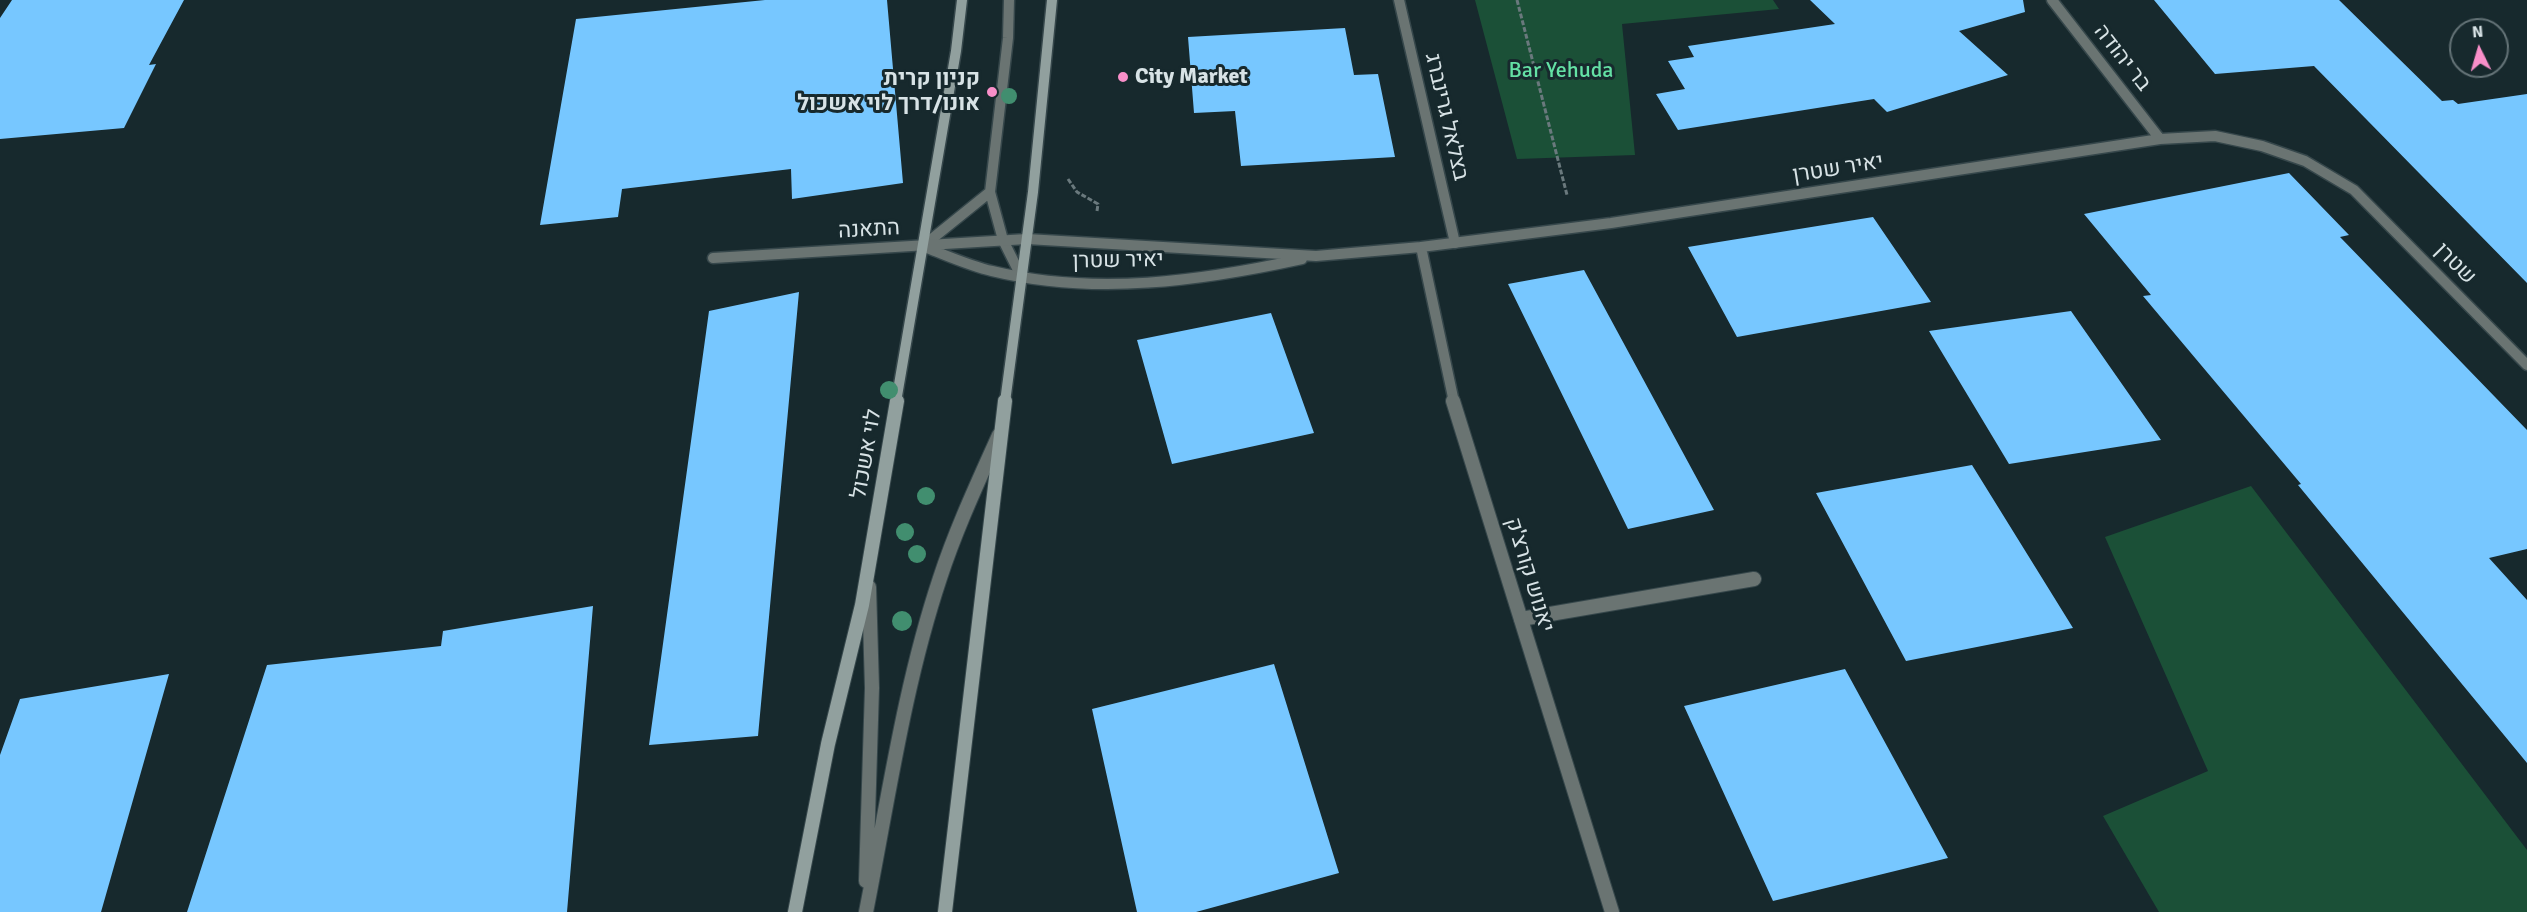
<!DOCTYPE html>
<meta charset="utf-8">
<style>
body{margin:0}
#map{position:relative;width:2527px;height:912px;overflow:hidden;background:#17292d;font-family:Signika,sans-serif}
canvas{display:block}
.north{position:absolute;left:2449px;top:18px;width:60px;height:60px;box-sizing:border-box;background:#17292d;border:2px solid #647377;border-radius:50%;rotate:355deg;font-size:16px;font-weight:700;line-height:24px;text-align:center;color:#d8e3e6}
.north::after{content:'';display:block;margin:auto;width:21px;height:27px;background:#f98fc9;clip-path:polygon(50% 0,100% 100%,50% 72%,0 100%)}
</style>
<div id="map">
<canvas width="2527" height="912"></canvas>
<div class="north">N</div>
</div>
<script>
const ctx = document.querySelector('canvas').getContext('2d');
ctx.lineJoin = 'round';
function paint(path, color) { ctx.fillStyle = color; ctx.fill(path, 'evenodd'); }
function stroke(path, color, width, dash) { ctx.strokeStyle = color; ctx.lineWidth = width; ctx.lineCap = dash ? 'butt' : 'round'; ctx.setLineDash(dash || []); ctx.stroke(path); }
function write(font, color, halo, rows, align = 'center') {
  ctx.font = font + ' Signika,Heebo,sans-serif'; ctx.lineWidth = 6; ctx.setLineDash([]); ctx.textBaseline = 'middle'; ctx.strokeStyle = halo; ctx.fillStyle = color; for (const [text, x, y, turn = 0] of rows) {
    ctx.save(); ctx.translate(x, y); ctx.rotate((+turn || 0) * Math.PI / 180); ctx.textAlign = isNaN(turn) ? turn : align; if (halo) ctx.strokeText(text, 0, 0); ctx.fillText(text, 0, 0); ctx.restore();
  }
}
const green = new Path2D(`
 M1475 0H1773L1779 9 1622 24 1635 155 1517 159Z
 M2251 486 2527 850V912H2159L2103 816 2208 771 2105 537Z`);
const building = new Path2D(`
 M12 0H184L149 65 156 64 124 128 0 139V18Z
 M765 0H887L903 183 792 199 791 169 622 189 618 217 540 225 576 19Z
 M1810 0H2023L2025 12 1959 31 2008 75 1887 112 1874 99 1678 130 1656 94 1685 89 1668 61 1694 57 1688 46 1835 24Z
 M2154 0H2339L2442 101 2453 100 2458 104 2527 94V283L2314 66 2215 74Z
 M1345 28 1354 75 1378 74 1395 157 1241 166 1235 111 1194 113 1188 37Z
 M2289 173 2349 235 2340 237 2527 430V549L2489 558 2527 600V763L2298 485 2301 484 2143 296 2151 295 2084 214Z
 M1873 217 1931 302 1737 337 1688 247Z
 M1584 270 1714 510 1628 529 1508 284Z
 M799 292 758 736 649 745 709 311Z
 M2071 311 2161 440 2009 464 1929 331Z
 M1271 313 1314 433 1172 464 1137 340Z
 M1972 465 2073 628 1906 661 1816 493Z
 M593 606 567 912H187L267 665 441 646 443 631Z
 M1274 664 1339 873 1196 912H1137L1092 709Z
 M1845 669 1948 858 1773 901 1684 706Z
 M169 674 101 912H0V755L20 699Z`);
const path = new Path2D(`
 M1517 0 1567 195
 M1068 179 1077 192 1098 204 1097 211`);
const serviceFar1 = new Path2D(`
 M1009 0 1008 38 990 192 1003 240 1021 276
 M923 246 990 192`);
const service = new Path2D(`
 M1521 619 1754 579
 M866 881 872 688 869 587
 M866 912C888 801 904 686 940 578 956 529 978 482 999 435`);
const minorFar1 = new Path2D(`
 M2052 0 2160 139
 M1421 247 1454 402
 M927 248C948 256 970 266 992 271 1095 296 1201 281 1302 259
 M713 258 1027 239 1316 256 1421 247 1611 223 2160 139 2215 136 2262 146 2305 161 2354 190 2527 365`);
const minor = new Path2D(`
 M1453 401 1612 912`);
const tertiary = new Path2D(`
 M1399 0 1455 243`);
const secondaryFar1 = new Path2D(`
 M896 402 956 51 962 0
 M1005 402 1033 192 1052 0`);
const secondary = new Path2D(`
 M795 912 828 744 862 605 897 401
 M945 912 1005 401`);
const trees = [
 [1009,96,8],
 [889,390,9],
 [926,496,9],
 [905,532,9],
 [917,554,9],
 [902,621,10]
];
const markers = [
 [1123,77,6,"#f98fc9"],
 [992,92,6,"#f98fc9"]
];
const streetNames = [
 ["בר יהודה",2122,58,52],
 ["בצלאל גרינברג",1446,117,77],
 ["יאיר שטרן",1838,169,-9],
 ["התאנה",869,230,-3],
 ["יאיר שטרן",1118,261,-1],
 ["שטרן",2455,264,45],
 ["לוי אשכול",867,454,-80],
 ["יאנוש קורצ'ק",1529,575,73]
];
const parkNames = [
 ["Bar Yehuda",1561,71]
];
const poiNames = [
 ["City Market",1135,77],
 ["קניון קרית",980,79,"right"],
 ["אונו/דרך לוי אשכול",980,104,"right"]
];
paint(green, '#1b5037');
paint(building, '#77c7ff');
stroke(serviceFar1, '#36474b', 13);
stroke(service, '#36474b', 16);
stroke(minorFar1, '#36474b', 13);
stroke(minor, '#36474b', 16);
stroke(tertiary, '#36474b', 13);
stroke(secondaryFar1, '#36474b', 13);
stroke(secondary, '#36474b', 16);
stroke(path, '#6a797d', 3, [5, 2]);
stroke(serviceFar1, '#6a7472', 10);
stroke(service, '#6a7472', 14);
stroke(minorFar1, '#6a7472', 10);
stroke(minor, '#6a7472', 14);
stroke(tertiary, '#6a7472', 10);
stroke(secondaryFar1, '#91a09e', 10);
stroke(secondary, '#91a09e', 14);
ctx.fillStyle = '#418e6f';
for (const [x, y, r] of trees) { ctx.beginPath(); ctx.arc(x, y, r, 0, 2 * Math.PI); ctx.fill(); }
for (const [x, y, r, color] of markers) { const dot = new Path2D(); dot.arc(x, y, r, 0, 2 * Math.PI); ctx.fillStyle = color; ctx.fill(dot); stroke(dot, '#17292d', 2); }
write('22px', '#d8e3e6', '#17292d', streetNames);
write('22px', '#64e1a5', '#17292d', parkNames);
write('bold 22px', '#d8e3e6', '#17292d', poiNames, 'left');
</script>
